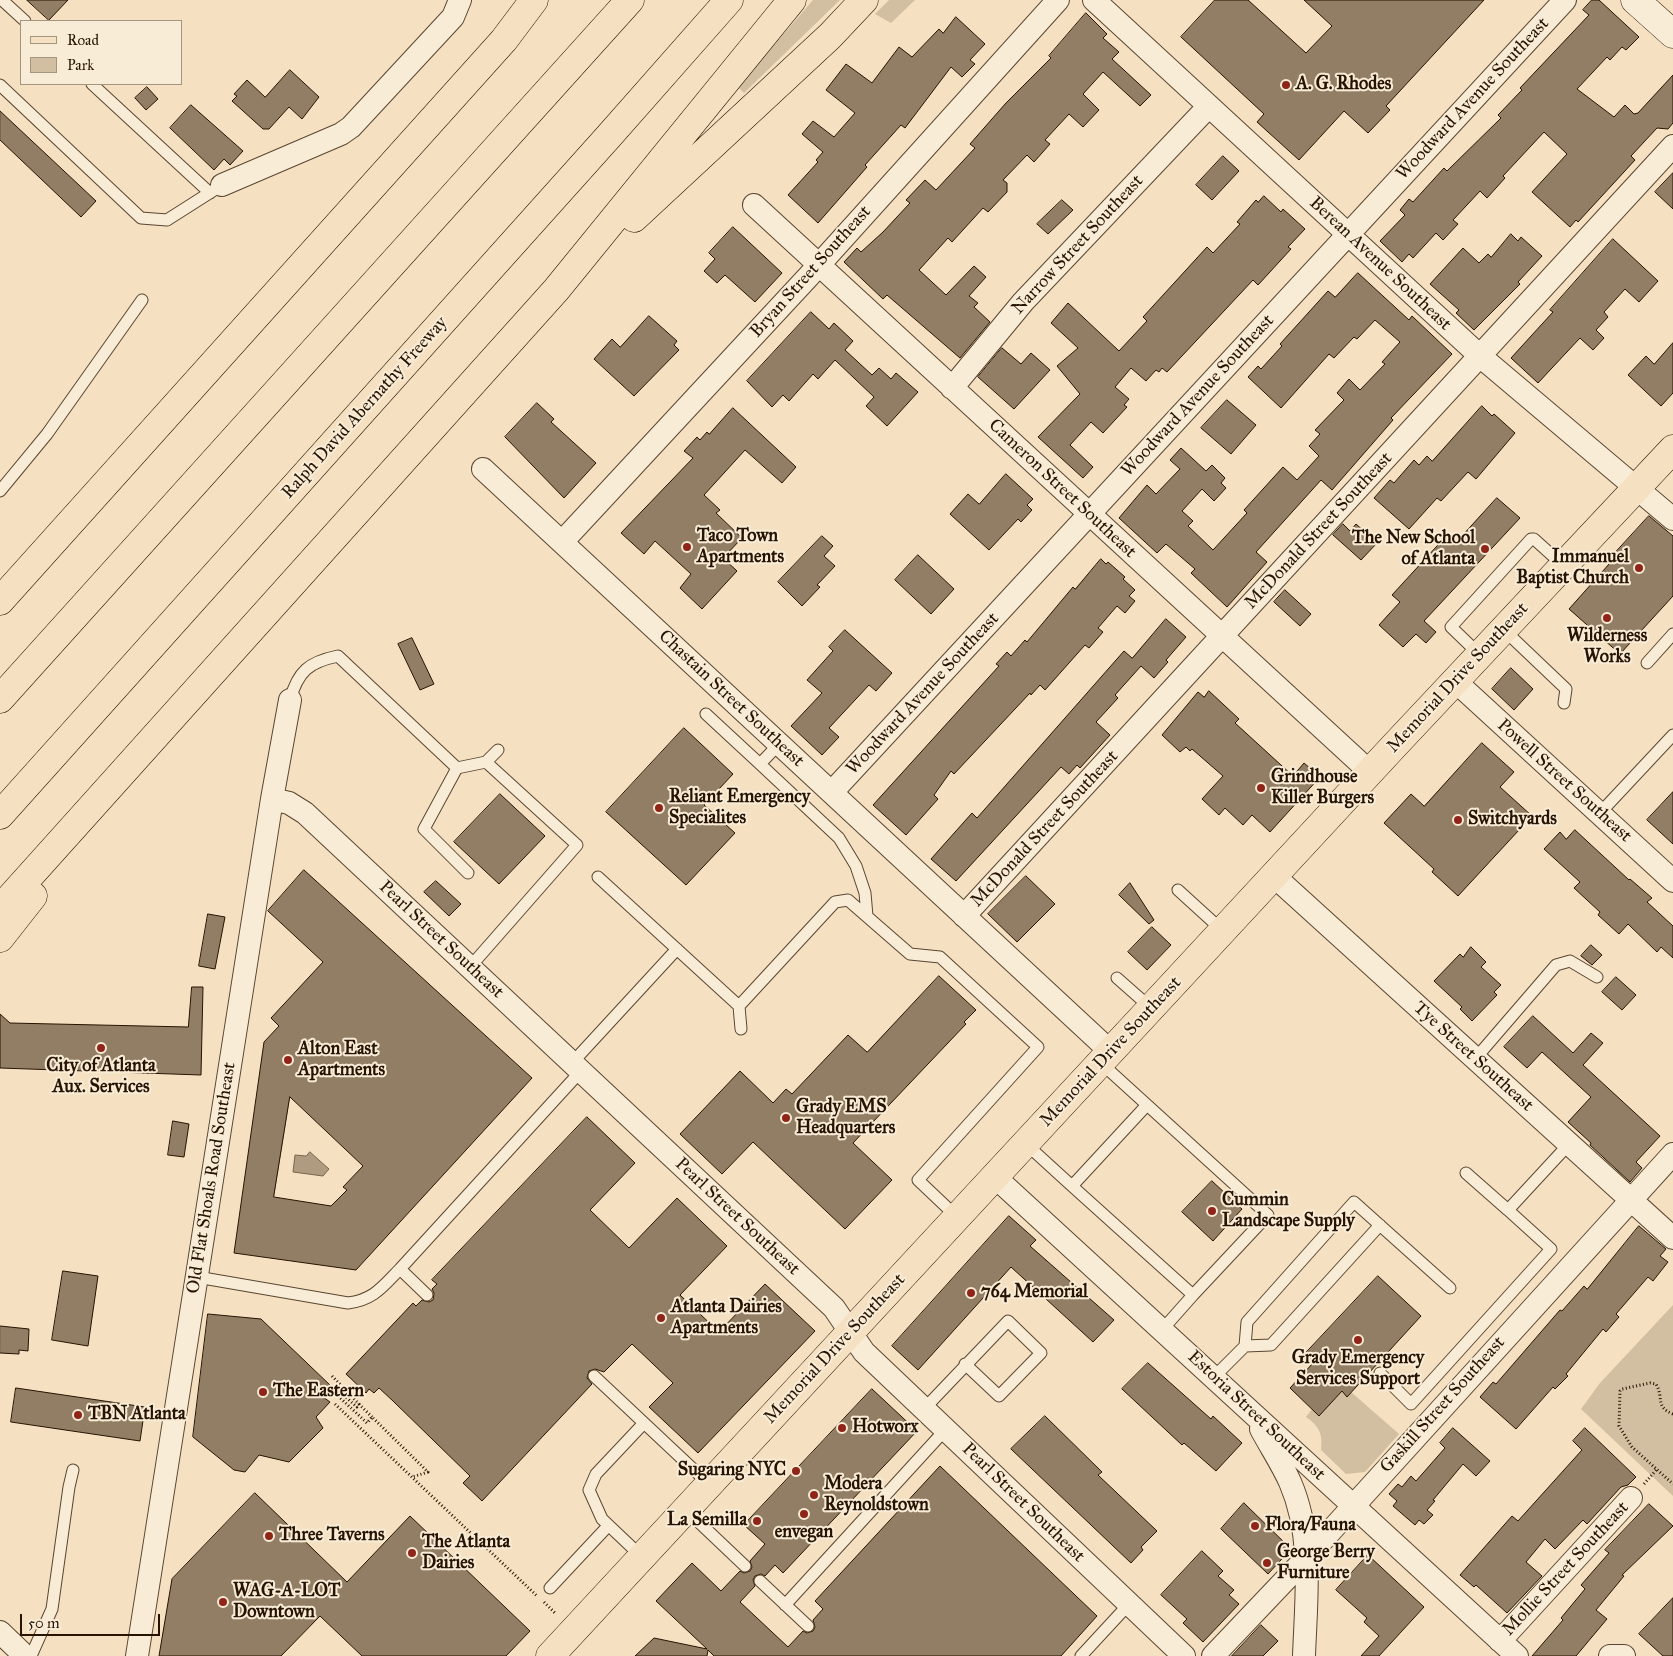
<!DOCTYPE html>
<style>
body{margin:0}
#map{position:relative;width:1673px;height:1656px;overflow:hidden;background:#f5e1c2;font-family:"IM FELL Great Primer",serif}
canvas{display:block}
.legend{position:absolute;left:20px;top:20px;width:162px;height:65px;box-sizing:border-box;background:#f8ecd7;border:1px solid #a49581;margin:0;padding:6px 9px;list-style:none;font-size:15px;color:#261300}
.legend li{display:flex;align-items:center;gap:10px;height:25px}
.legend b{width:25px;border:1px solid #a49581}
.scale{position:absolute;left:20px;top:1614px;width:140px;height:22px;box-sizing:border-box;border:2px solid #261300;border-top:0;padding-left:6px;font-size:15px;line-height:18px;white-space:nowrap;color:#261300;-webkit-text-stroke:4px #f8ecd7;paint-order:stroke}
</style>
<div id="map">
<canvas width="1673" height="1656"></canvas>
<ul class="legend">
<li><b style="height:6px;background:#f5e1c2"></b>Road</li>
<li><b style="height:14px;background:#d2bea1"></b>Park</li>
</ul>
<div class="scale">50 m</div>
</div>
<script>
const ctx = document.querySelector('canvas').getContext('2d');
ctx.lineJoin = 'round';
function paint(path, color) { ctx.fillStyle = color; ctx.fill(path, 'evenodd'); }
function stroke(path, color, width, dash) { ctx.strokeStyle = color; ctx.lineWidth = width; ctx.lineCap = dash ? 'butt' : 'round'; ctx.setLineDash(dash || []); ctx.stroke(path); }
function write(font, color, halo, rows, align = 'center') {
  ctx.font = font + ' "IM FELL Great Primer",serif'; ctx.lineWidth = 4; ctx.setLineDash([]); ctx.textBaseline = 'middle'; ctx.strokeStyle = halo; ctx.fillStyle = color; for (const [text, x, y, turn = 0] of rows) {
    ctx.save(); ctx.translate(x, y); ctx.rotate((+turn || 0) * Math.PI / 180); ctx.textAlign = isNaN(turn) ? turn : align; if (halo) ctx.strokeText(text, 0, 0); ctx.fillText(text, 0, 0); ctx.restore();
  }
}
const green = new Path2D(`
 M813 0H840L744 93 738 87Z
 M889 0H915L891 23 875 14Z
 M1673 1305V1496L1581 1409 1600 1383Z
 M1342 1391 1347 1396 1351 1392 1399 1434 1365 1472 1346 1474 1321 1450C1323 1434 1319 1426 1306 1417L1312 1409Z`);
const water = new Path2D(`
 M310 1152 329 1169 323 1176 293 1172 295 1155 306 1156Z`);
const building = new Path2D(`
 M27 0H68L49 20Z
 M1215 0H1248L1306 53 1332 26 1304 0H1484L1386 106 1390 110 1368 133 1344 111 1299 160 1257 122 1264 114 1181 37Z
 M1592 0H1599L1639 37 1626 50 1622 47 1610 60 1607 57 1577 89 1614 117 1625 105 1634 114 1638 113 1673 75V123L1668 129 1657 128 1631 156 1635 160 1578 222 1576 220 1570 227 1532 192 1567 154 1544 132 1503 176 1505 178 1487 198 1480 191 1453 220 1458 224 1443 240 1436 233 1413 258 1409 254 1402 262 1380 241 1405 215 1400 210 1409 199 1413 202 1444 168 1447 171 1501 118 1498 115 1522 90 1520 88 1589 15 1583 10Z
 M1086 13 1107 34 1103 38 1119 52 1112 59 1151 95 1140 106 1103 72 1083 94 1099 110 1083 127 1069 114 1045 140 1050 144 1034 162 1027 155 1003 180 1007 183V192L988 212 983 208 952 242 948 238 919 270 946 295 974 266 986 277 969 296 978 303 974 307 990 322 960 358 887 295 883 299 844 262 857 248 861 252 883 232 910 203 906 200 925 180 936 190 975 148 970 144 1006 103 1051 58 1049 56Z
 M956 17 985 44 970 60 975 64 962 77 951 67 905 128 901 125 865 165 867 167 818 223 788 195 818 162 816 160 823 152 802 134 813 121 834 137 855 113 826 90 846 64 872 83 899 47 912 57 939 29 943 33Z
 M290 70 319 97 302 119 289 107 269 129H263L232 101 237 96 234 94 247 80 265 97Z
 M147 87 158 99 146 110 135 98Z
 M191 105 243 151 230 165 224 159 214 170 170 128Z
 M0 111 96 201 81 217 0 140Z
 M1223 156 1239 171 1212 200 1196 185Z
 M1673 173V209L1655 192Z
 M1264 196 1281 212 1283 209 1305 229 1288 247 1291 249 1258 285 1253 280 1167 372 1162 368 1159 372 1156 370 1146 381 1131 368 1115 387 1129 399 1124 405 1127 407 1103 433 1091 422 1070 445 1093 467 1083 478 1038 437 1080 394 1057 366 1078 348 1051 323 1068 303 1119 351 1147 321 1143 317 1207 247 1213 253 1240 224 1237 222 1256 200 1258 202Z
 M1062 200 1073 210 1048 234 1037 224Z
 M733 227 782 273 755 302 725 275 717 283 704 271 715 259 709 253Z
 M1511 234 1518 241 1521 237 1542 256 1518 282 1520 284 1474 330 1456 313 1459 310 1430 284 1463 248 1479 263 1488 254 1491 257Z
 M1613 239 1658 281 1639 302 1625 289 1604 312 1608 317 1596 330 1604 338 1593 350 1580 338 1538 383 1511 358 1553 312 1550 310Z
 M1358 273 1409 320 1412 316 1452 354 1391 418 1393 420 1332 490 1321 480 1256 552 1267 562 1227 607 1191 573 1195 569 1166 544 1157 553 1119 518 1147 485 1156 494 1180 469 1170 460 1181 448 1206 471 1212 465 1225 478 1221 483 1226 488 1214 501 1202 489 1182 511 1193 521 1188 526 1213 550 1247 513 1244 510 1283 467 1297 480 1319 456 1309 446 1320 434 1315 430 1344 400 1337 393 1349 379 1360 390 1385 364 1382 362 1400 342 1375 320 1357 339 1354 337 1334 358 1329 354 1281 408 1248 377 1258 366 1261 369 1282 346 1280 344 1328 291 1335 297Z
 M811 312 829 329 834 323 853 341 845 350 872 375 879 368 891 379 896 373 918 392 887 426 866 406 874 397 835 360 818 379 813 374 789 401 783 395 772 407 747 381Z
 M649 316 677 341 674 345 679 350 634 396 594 359 612 339 620 347Z
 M1673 343V393L1661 406 1628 375 1646 356 1654 364Z
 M1002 348 1021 364 1031 353 1050 370 1014 409 978 377Z
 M1227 400 1256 425 1231 454 1201 428Z
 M537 403 554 419 551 422 596 463 564 498 505 437Z
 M1482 406 1492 416 1494 414 1515 433 1476 479 1468 472 1441 501 1437 498 1409 529 1374 498 1390 480 1394 483 1414 460 1419 465 1427 456 1432 461Z
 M733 408 796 467 782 483 745 450 704 495 720 510 716 513 742 538 723 558 737 571 702 609 680 588 691 574 655 541 644 554 621 533 693 458 684 451 697 437 700 440 707 432 709 434Z
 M1006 474 1033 499 1027 505 1032 510 1021 522 1018 519 989 550 950 514 968 494 979 504Z
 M1497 498 1520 518 1424 621 1436 632 1426 643 1416 634 1403 647 1379 625 1400 602 1392 595 1448 534 1456 542Z
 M1649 516 1673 536V596L1620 654 1569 609 1618 554 1616 552Z
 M1343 524 1350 531 1356 524 1377 543 1361 560 1333 535Z
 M822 536 833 546 824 556 835 566 817 585 820 587 802 606 778 582Z
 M918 555 954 589 931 614 895 580Z
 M1101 559 1106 564 1108 562 1125 577 1123 579 1135 590 1129 596 1135 601 1125 613 1117 606 1098 628 1103 632 1089 648 1085 645 1045 690 1040 685 1031 695 1030 693 954 774 951 771 934 795 938 799 906 835 873 805 999 666 996 664 1007 652 1011 656 1025 640 1027 642 1073 587 1075 589Z
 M1285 590 1311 614 1300 626 1274 602Z
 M1166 619 1186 637 1166 660 1168 662 1154 678 1141 666 1115 695 1118 698 1096 722 1110 735 1080 768 1077 765 1069 774 1061 767 956 881 931 859 972 813 977 818 1124 651 1132 658Z
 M845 630 892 673 876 691 869 685 829 728 839 737 822 755 791 726 822 693 807 680 833 651 829 647Z
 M412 638 434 684 420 690 398 644Z
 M1511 668 1533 689 1514 710 1492 689Z
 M1209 691 1239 719 1235 723 1293 776 1304 763 1320 777 1270 832 1252 815 1243 825 1225 808 1219 815 1202 799 1223 776 1192 749 1190 751 1186 747 1180 752 1162 735 1198 692 1204 697Z
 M684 728 733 774 704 805 735 833 686 885 606 812Z
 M1482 743 1514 772 1500 787 1532 816 1458 896 1432 872 1434 869 1384 823 1411 794 1424 806Z
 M1673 792V844L1647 820Z
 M500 794 545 836 499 884 454 842Z
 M1575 830 1629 880 1630 879 1652 898 1647 902 1673 926V958L1661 947 1657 952 1628 924 1619 934 1598 915 1600 912 1574 888 1580 882 1544 849 1560 832 1566 839Z
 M304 870 532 1078 356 1270 234 1253 264 1042 279 1026 271 1018 323 962 268 911ZM290 1097 363 1166 343 1187 347 1190 331 1206 274 1197Z
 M1026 876 1055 904 1017 942 988 914Z
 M436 881 461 904 449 916 424 892Z
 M1130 883 1154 920 1149 924 1119 895Z
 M208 914 225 917 215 969 199 966Z
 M1152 927 1171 945 1147 970 1128 952Z
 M1591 945 1602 955 1592 965 1581 956Z
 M1471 947 1486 962 1481 967 1501 985 1494 992 1497 995 1472 1021 1460 1009 1462 1007 1434 981 1460 954 1463 957Z
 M939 976 976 1010 964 1022 966 1024 853 1143 892 1180 845 1229 753 1142 722 1174 680 1134 740 1071 773 1103 786 1089 792 1094 848 1035 867 1052Z
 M1616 977 1636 995 1622 1010 1602 992Z
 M192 987H203L201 1075 0 1068V1014L10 1023 188 1027Z
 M1533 1016 1573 1053 1591 1033 1603 1043 1583 1065 1660 1136 1636 1162 1642 1168 1630 1182 1590 1145 1591 1143 1568 1122 1591 1097 1542 1052 1527 1068 1504 1047Z
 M587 1117 635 1163 590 1210 629 1248 677 1198 727 1246 680 1295 719 1332 765 1284 815 1331 698 1453 649 1407 673 1383 632 1344 604 1372 595 1369 589 1371 587 1378 592 1384 482 1501 463 1483 470 1476 393 1401 379 1388 374 1393 369 1389 366 1393 346 1374 413 1303 416 1306 422 1300 429 1302 433 1300 434 1293 432 1289 437 1284 432 1280Z
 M173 1121 189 1124 184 1157 168 1155Z
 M1212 1181 1242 1209 1213 1241 1182 1212Z
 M1009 1216 1036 1240 1030 1246 1114 1320 1093 1342 1011 1267 918 1370 892 1346Z
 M1639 1226 1666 1249 1660 1256 1668 1262 1653 1281 1648 1277 1616 1314 1619 1317 1606 1332 1603 1329 1566 1374 1568 1376 1555 1389 1553 1387 1516 1429 1480 1397 1493 1382 1496 1384 1560 1310 1562 1311 1584 1286 1587 1289Z
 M63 1271 98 1276 88 1346 52 1340Z
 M1378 1276 1421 1316 1347 1397 1342 1391 1319 1416 1290 1388 1313 1363 1304 1355Z
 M208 1314 261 1319 332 1387 323 1397 330 1402 316 1417 323 1428 289 1462 259 1455 245 1472 234 1470 193 1437Z
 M0 1326 29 1329 28 1351 19 1350V1354L0 1353Z
 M1148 1363 1211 1419 1213 1416 1242 1443 1216 1471 1184 1443 1182 1445 1122 1389Z
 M16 1388 145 1407 140 1441 11 1422Z
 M872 1389 917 1431 783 1573 775 1565 765 1576 761 1574 755 1576 753 1580 755 1586 740 1602 788 1647 803 1631 807 1633 813 1631 815 1627 813 1620 823 1609 815 1601 940 1466 1097 1616 1061 1656H714L708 1650 707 1656H635L654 1638 707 1649 656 1601 692 1563 721 1591 740 1571 744 1573 750 1571 752 1567 750 1561 765 1544 744 1525Z
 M1045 1416 1102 1472 1098 1475 1157 1531 1141 1547 1143 1550 1131 1563 1011 1449Z
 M1453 1428 1490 1461 1476 1476 1463 1464 1433 1500 1435 1501 1427 1510 1433 1515 1424 1524 1419 1520 1415 1525 1393 1506 1397 1501 1389 1494 1398 1484 1402 1487 1411 1476 1416 1481 1445 1448 1440 1443Z
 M1585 1428 1636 1477 1628 1485 1621 1487 1587 1524 1583 1520 1555 1549 1545 1539 1526 1562 1542 1576 1507 1613 1476 1585 1474 1587 1460 1575 1512 1516 1518 1521 1582 1450 1573 1441Z
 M255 1493 347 1582 410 1516 530 1631 506 1656H362L320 1616 281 1656H159L172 1579Z
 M1244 1503 1291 1549 1268 1574 1221 1529Z
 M1649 1504 1673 1526 1622 1575 1624 1576 1596 1610 1607 1619 1576 1656H1532L1563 1620 1561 1618 1585 1589 1581 1585 1609 1553 1605 1550Z
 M1202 1551 1223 1571 1218 1576 1234 1590 1229 1595 1239 1604 1203 1642 1183 1623 1187 1619 1161 1595Z
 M1368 1555 1424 1607 1379 1656H1361L1379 1636 1364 1622 1367 1618 1336 1590Z
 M1673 1598V1656H1663L1639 1634Z
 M1261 1625 1278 1641 1263 1656H1232Z`);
const path = new Path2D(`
 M332 1376 359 1404 357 1407 339 1391 336 1394 367 1423 372 1417 428 1472 412 1477
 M335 1404 537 1596
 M359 1404 372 1417
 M1673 1414C1655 1407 1664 1398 1656 1384L1650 1383 1622 1389 1620 1391 1619 1426 1632 1447 1673 1484
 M1644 1484 1657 1469
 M544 1602 556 1614`);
const lane = new Path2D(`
 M2 0 25 21
 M92 84 210 193
 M0 85 141 218 167 220 222 185
 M0 491 47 434 142 300
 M1504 630 1566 689 1564 703
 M1480 655 1451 627 1531 539H1534L1564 566
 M1647 663 1673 634
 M290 700C298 671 309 662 338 656L457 768 424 829 468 873
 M706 714 760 764
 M779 744 760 764 839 838 856 866 865 893 867 916
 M486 762 498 750
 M457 768 486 762 577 845 470 967
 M1600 813 1673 735
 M598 877 739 1006 741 1029
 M1178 890 1223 931
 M1117 978 1151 1008
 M739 1006 835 902 848 900 910 954 940 957 1038 1047 918 1180 957 1217
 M1475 1059 1556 965 1570 961 1597 977
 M572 1063 677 949
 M1101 1063 1268 1215 1193 1295 1072 1186 1146 1106
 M1026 1144 1072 1186
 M1466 1173 1508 1210
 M400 1269 427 1295
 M197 1277 348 1303C374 1300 383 1286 400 1269L581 1071
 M1162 1330 1193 1295
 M1245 1346 1271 1345 1380 1225
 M1380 1373 1411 1404 1551 1249 1508 1210 1569 1144
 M594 1376 709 1484
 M1214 1377 1245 1346 1247 1322 1354 1202 1450 1288
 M924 1409 1008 1321 1041 1353 999 1396 965 1364
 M686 1510 745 1566
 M642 1557 602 1519 589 1490 596 1474 644 1423
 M760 1581 808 1626
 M550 1588 608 1526
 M785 1605 946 1429
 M31 1656 52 1609 69 1487 73 1470
 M1081 1656 1129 1604`);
const street = new Path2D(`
 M1094 0 1480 356 1673 519
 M222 185 341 134 351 127 453 17 460 0
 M754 205 1370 772
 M952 388 1023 302 1209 106
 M483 469 1111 1052
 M562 542 808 277 1058 0
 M1455 681 1673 881
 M832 792 1565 0
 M272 799 289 803 305 813 834 1308 864 1352 1184 1656
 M1274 876 1673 1238
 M964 916 1673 146
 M995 1177 1517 1656
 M1261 1429C1270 1446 1282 1464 1290 1482 1314 1537 1306 1598 1304 1656
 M0 1632 25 1656
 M1500 1641 1631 1498
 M137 1656 272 799 290 700
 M1213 1656 1308 1556 1673 1154
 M1610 1656H1624`);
const secondary = new Path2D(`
 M1635 0 1673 34`);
const primary = new Path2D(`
 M550 1656 1394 746 1673 449`);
const highway = new Path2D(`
 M634 218 830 36 864 0
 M0 601 504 40 534 0
 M0 699 630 0
 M0 815 609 136 729 0
 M0 909 556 290 792 0
 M0 938 33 896`);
const markers = [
 [1286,85,5,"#8f2418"],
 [687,547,5,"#8f2418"],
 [1485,549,5,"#8f2418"],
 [1639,568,5,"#8f2418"],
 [1607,618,5,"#8f2418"],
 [1261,788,5,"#8f2418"],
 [659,808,5,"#8f2418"],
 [1458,820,5,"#8f2418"],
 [101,1048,5,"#8f2418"],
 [288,1060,5,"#8f2418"],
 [786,1118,5,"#8f2418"],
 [1212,1211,5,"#8f2418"],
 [971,1293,5,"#8f2418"],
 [661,1318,5,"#8f2418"],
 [1358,1340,5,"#8f2418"],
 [263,1392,5,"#8f2418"],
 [78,1415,5,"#8f2418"],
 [842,1428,5,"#8f2418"],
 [796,1471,5,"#8f2418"],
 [814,1495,5,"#8f2418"],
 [804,1514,5,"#8f2418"],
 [757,1521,5,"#8f2418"],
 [1255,1526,5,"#8f2418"],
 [269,1536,5,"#8f2418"],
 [412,1553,5,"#8f2418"],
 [1267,1563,5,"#8f2418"],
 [223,1602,5,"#8f2418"]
];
const poiNames = [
 ["A. G. Rhodes",1296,85],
 ["Taco Town",697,537],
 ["Apartments",697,558],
 ["The New School",1475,539,"right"],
 ["of Atlanta",1475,560,"right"],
 ["Immanuel",1629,558,"right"],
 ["Baptist Church",1629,579,"right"],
 ["Wilderness",1607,637,"center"],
 ["Works",1607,658,"center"],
 ["Grindhouse",1271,778],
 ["Killer Burgers",1271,799],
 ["Reliant Emergency",669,798],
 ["Specialites",669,819],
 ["Switchyards",1468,820],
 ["Alton East",298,1050],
 ["Apartments",298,1071],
 ["City of Atlanta",101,1067,"center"],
 ["Aux. Services",101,1088,"center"],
 ["Grady EMS",796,1108],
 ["Headquarters",796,1129],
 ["Cummin",1222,1201],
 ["Landscape Supply",1222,1222],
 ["764 Memorial",981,1293],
 ["Atlanta Dairies",671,1308],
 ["Apartments",671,1329],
 ["Grady Emergency",1358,1359,"center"],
 ["Services Support",1358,1380,"center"],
 ["The Eastern",273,1392],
 ["TBN Atlanta",88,1415],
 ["Hotworx",852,1428],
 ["Sugaring NYC",786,1471,"right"],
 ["Modera",824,1485],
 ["Reynoldstown",824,1506],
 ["La Semilla",747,1521,"right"],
 ["Flora/Fauna",1265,1526],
 ["envegan",804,1533,"center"],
 ["Three Taverns",279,1536],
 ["The Atlanta",422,1543],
 ["Dairies",422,1564],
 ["George Berry",1277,1553],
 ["Furniture",1277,1574],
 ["WAG-A-LOT",233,1592],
 ["Downtown",233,1613]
];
const streetNames = [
 ["Woodward Avenue Southeast",1473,99,-47],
 ["Narrow Street Southeast",1078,245,-47],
 ["Berean Avenue Southeast",1380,264,43],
 ["Bryan Street Southeast",811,272,-48],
 ["Woodward Avenue Southeast",1198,396,-47],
 ["Ralph David Abernathy Freeway",365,408,-48],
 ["Cameron Street Southeast",1062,489,43],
 ["McDonald Street Southeast",1319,531,-47],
 ["Memorial Drive Southeast",1458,678,-47],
 ["Woodward Avenue Southeast",923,694,-47],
 ["Chastain Street Southeast",731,699,43],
 ["Powell Street Southeast",1564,781,42],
 ["McDonald Street Southeast",1045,829,-47],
 ["Pearl Street Southeast",441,940,43],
 ["Memorial Drive Southeast",1111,1052,-47],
 ["Tye Street Southeast",1473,1057,42],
 ["Old Flat Shoals Road Southeast",212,1178,-81],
 ["Pearl Street Southeast",737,1217,43],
 ["Memorial Drive Southeast",835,1349,-47],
 ["Gaskill Street Southeast",1443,1405,-48],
 ["Estoria Street Southeast",1256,1416,43],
 ["Pearl Street Southeast",1023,1503,44],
 ["Mollie Street Southeast",1566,1569,-47]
];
paint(green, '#d2bea1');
paint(water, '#af9b80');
stroke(water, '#78654d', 1);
paint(building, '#927e65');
stroke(building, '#261300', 1);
stroke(lane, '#5a4630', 13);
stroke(street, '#5a4630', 24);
stroke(secondary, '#261300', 29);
stroke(primary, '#261300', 29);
stroke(highway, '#261300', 29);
stroke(path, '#261300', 3, [1, 2.5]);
stroke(lane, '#f8ecd7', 11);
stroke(street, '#f8ecd7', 22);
stroke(secondary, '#f8ecd7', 28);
stroke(primary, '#f5e1c2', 28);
stroke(highway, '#f5e1c2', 28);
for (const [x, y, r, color] of markers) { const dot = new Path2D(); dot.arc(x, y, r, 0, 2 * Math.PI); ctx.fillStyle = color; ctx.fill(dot); stroke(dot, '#f8ecd7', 2); }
write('bold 18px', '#261300', '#f8ecd7', poiNames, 'left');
write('18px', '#261300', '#f8ecd7', streetNames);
</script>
